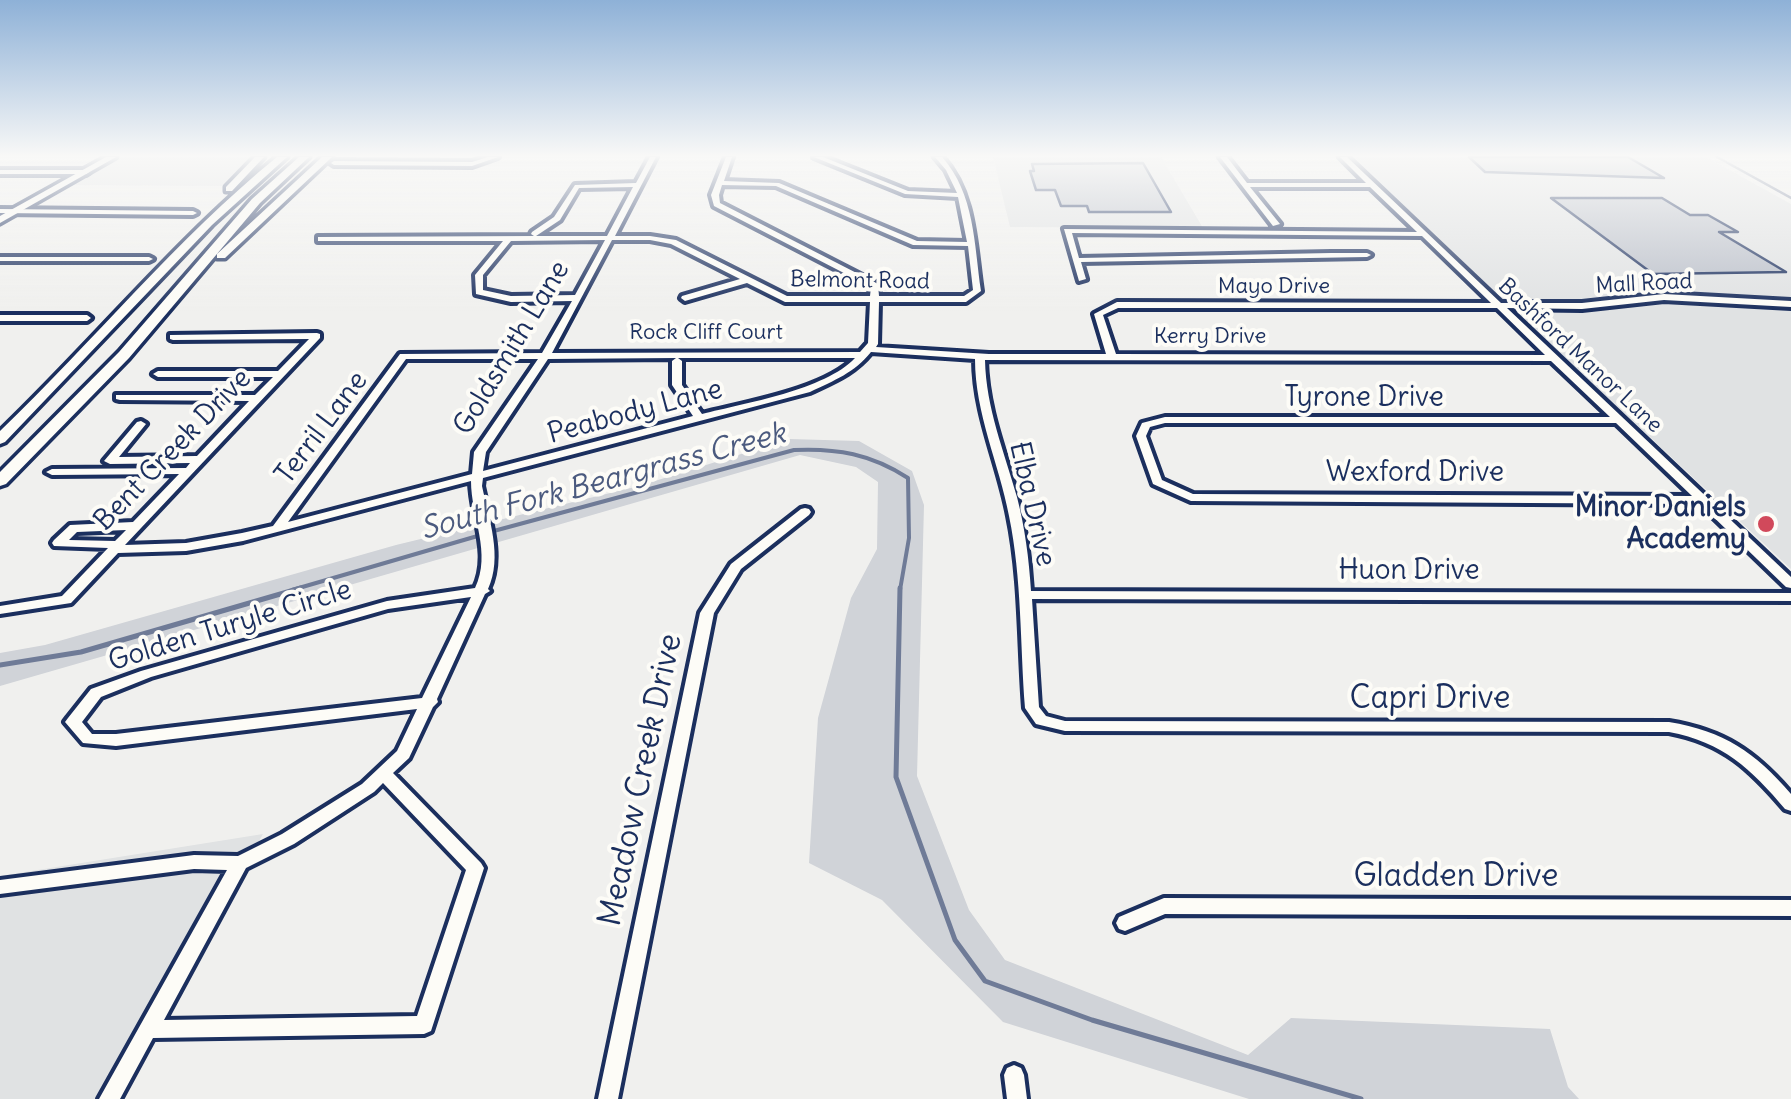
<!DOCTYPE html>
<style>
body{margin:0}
canvas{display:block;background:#f0f0ee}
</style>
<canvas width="1791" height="1099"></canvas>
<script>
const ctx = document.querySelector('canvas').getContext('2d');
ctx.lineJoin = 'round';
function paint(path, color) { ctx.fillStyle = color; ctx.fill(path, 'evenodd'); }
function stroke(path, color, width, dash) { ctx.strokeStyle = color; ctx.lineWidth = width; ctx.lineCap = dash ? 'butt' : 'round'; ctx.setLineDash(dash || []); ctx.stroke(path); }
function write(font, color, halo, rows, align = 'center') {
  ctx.font = font + ' Delius,sans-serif'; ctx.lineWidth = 8; ctx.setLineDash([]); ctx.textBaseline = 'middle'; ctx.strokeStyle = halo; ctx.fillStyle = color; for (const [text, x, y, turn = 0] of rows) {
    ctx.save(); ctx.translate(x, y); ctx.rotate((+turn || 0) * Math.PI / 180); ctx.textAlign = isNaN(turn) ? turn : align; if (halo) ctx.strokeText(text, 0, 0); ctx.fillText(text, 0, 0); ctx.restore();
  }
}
const built = new Path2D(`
 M118 157H251L222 186 67 185Z
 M993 157H1161L1203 228 1010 227Z
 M1350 157H1706L1791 204V569Z
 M263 834 117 1099H0V876Z`);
const green = new Path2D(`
 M789 439 859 441 912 471 924 505 917 776 969 910 1005 960 1248 1055 1291 1018 1550 1029 1568 1087 1579 1099H1249L1003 1022 882 900 809 863 818 718 851 598 877 549 878 482 856 467 800 455 0 686V653L45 645 396 545 639 486Z`);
const streamFar2 = new Path2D(`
 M1717 157 1791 198`);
const streamFar1 = new Path2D(`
 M490 532 794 450C837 448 871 454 908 478L909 538 900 590
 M292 590 481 535`);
const stream = new Path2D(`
 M900 588 896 777 955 940 985 981 1092 1020 1361 1099
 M0 665 81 652 301 588`);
const building = new Path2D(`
 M1469 157H1628L1664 178 1485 172Z
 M1143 163 1171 212H1089L1087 206H1061L1055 190H1036L1030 171H1034L1032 164Z
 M1551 198H1662L1690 215H1708L1738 232H1719L1786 272 1653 274Z`);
const minor = new Path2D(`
 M488 157H498L472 166 334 165 331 163 334 161 472 162Z
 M650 157H656L615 236H650L676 240 787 296H870L871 287 714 206 711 195 726 157H732L724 181 779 183 917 241 967 242 958 197 905 194 814 157H823L908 191 957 193 946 170 935 157H942C975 194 974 244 981 291L966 302H879L878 344 876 347 989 354H1106L1094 314 1117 302 1491 303 1422 236 1072 233 1079 258 1331 253H1367L1371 255 1367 257 1081 262 1086 279 1079 281 1064 229 1417 232 1370 187H1250L1280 224 1273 226 1220 157H1227L1247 183H1366L1340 157H1347L1501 303H1582L1664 294 1791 301V307L1664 300 1582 309 1507 308 1791 577V588L1786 587 1700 504 1191 501 1153 484 1136 436 1142 423 1165 417H1610L1551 361 985 360C986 408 1004 451 1017 497 1025 528 1029 559 1031 591L1791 593V601L1032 599 1039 707 1046 716 1065 721 1669 722C1724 731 1755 752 1791 794V811L1785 809C1751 769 1723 742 1669 732L1065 731 1036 724 1025 708C1020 644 1022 579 1009 516 999 463 975 414 975 359L871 352C854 373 835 380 810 392L483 478 482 486C489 519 503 557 488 589L490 591 485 594 437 699 438 702 433 707 409 758 393 773 481 863 484 868 431 1031 424 1034 153 1038 120 1099H99L227 870 194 869 0 894V880L194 855 238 856 282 834 362 784 397 751 417 709 116 746 83 743 65 722 68 718 91 689 141 671 387 601 475 588C492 553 471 517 471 481L243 541 186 551 118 553 71 603 0 614V606L62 596 108 548 54 546 52 543 54 540 70 525 133 522 179 474 52 475 46 472 52 469 186 468 190 463 110 464 104 461 137 422 141 421 146 424 119 457 197 456 249 401 120 400 116 399V395H255L273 377H158L153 374 158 371H278L309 339 173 340 170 339V335L317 333 320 334V338L125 545 186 543 242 533 273 526 400 354 542 353 572 301 511 302 476 294 475 275 503 241H318V237L534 236 531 234 532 232 554 217 575 185 636 183ZM722 185 776 186 913 245 968 246 973 290 964 296H879L878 284 720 203 719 195ZM633 187 607 236H536L560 220 579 188ZM605 240 575 295 511 296 483 290V275L511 241ZM612 240H650L671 244 740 279 682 296 681 298 685 301 747 283 785 302H870L868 343 860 352 552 353ZM1118 308H1497L1545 355 1116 354 1103 315ZM676 358 672 361V385L693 416 483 471 486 452 548 359ZM678 358H855C825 390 745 403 702 414L682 385V361ZM406 359H538L474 452 472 474 288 522ZM1165 423H1616L1692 496 1193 494 1162 480 1146 436 1150 427ZM126 530 115 541 69 540 77 532ZM471 597 422 698 116 734H92L82 722 101 697 151 677 388 609ZM383 783 466 870 417 1016 164 1020 246 868 294 844 374 792Z
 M0 170H86L89 172 86 174H0Z
 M0 209 193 211 197 213 193 215 0 213Z
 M0 257H149L153 259 149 261H0Z
 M0 315H87L91 318 87 321H0Z
 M805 508 809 509 811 512 809 515 741 569 714 613 618 1099H598L700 613 731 564 801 509Z
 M1164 898 1791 900V916L1165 914 1125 931 1119 929 1116 923 1119 917Z
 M1014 1065 1021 1068 1024 1075 1027 1099H1007L1004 1075 1007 1068Z`);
const major = new Path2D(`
 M106 157H116L0 223V216Z`);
const highway = new Path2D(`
 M255 157H264L232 191H226V187Z
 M277 157H287L212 225 5 442 0 444V431C94 341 176 239 277 157Z
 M299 157H309L260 203 129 358 6 484 0 486V472L119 352 252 199Z
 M322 157H332L225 258H217V254Z`);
const markers = [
 [1766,524,10,"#d1495b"]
];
const farStreetnames = [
 ["Belmont Road",860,281,1],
 ["Mall Road",1644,284,-3],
 ["Mayo Drive",1274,287],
 ["Rock Cliff Court",706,333],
 ["Kerry Drive",1210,337],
 ["Bashford Manor Lane",1580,356,43]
];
const streetNames = [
 ["Goldsmith Lane",512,348,-59],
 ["Tyrone Drive",1364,398],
 ["Peabody Lane",635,412,-15],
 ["Terril Lane",322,428,-53],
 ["Bent Creek Drive",173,450,-46],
 ["Wexford Drive",1415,473],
 ["Elba Drive",1032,504,77],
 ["Huon Drive",1409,571],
 ["Golden Turyle Circle",230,626,-17]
];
const poiNames = [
 ["Minor Daniels",1746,508],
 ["Academy",1746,540]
];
const waterNames = [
 ["South Fork Beargrass Creek",603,482,-15]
];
const nearStreetnames = [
 ["Capri Drive",1430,699],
 ["Meadow Creek Drive",641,780,-78],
 ["Gladden Drive",1456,877]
];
paint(built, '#e0e2e3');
paint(green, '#d0d3d8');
stroke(streamFar2, '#6f7b97', 2.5);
stroke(streamFar1, '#6f7b97', 4);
stroke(stream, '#6f7b97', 5);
paint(building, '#bbc0ca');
stroke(building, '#1b2f5e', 2.5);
stroke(minor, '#1b2f5e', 8);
stroke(major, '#1b2f5e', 7);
stroke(highway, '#1b2f5e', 7);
paint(minor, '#fdfcf7');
paint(major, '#fdfcf7');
paint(highway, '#fdfcf7');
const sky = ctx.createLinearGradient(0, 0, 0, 311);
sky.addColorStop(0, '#8eb1d7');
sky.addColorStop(0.5, '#f8f8f7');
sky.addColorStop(1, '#f8f8f700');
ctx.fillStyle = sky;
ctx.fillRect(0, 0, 1791, 311);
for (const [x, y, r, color] of markers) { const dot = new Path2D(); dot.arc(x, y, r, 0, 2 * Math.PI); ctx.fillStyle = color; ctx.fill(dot); stroke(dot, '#fdfcf7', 4); }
write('22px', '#1b2f5e', '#fdfcf7', farStreetnames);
write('28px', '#1b2f5e', '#fdfcf7', streetNames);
write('bold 28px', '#1b2f5e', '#fdfcf7', poiNames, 'right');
write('italic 30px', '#4c5b7f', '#fdfcf7', waterNames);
write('32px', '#1b2f5e', '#fdfcf7', nearStreetnames);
</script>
